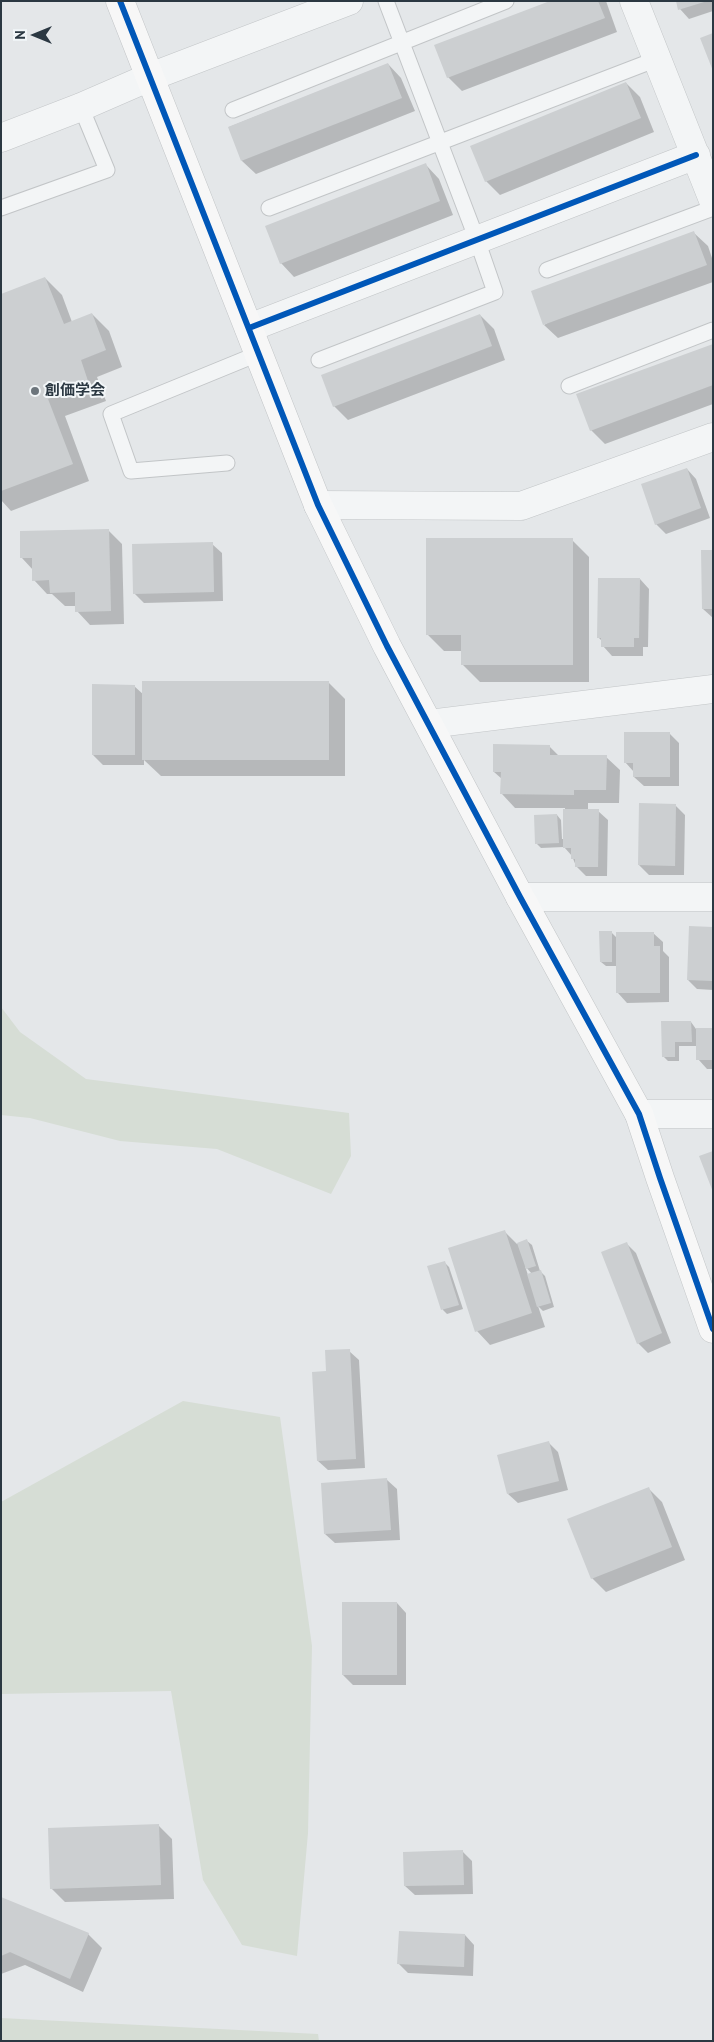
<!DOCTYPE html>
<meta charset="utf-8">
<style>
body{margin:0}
#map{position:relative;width:714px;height:2042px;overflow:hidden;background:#e4e7e9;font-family:"PT Sans",sans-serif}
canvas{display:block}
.frame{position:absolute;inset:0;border:2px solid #2b3842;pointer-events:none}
.north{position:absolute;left:10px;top:10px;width:50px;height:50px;-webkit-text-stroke:4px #f2f6f8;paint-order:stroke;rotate:270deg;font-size:14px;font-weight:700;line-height:20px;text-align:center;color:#2b3842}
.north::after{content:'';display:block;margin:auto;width:18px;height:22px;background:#2b3842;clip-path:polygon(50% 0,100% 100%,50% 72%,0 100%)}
</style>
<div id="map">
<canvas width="714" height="2042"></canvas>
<div class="frame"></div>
<div class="north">N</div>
</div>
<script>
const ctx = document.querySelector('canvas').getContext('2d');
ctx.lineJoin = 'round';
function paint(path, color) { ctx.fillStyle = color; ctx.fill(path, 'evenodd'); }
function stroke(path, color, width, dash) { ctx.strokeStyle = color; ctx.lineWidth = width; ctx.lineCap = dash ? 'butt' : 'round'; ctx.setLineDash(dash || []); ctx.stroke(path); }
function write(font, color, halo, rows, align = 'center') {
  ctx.font = font + ' "PT Sans","Noto Sans JP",sans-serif'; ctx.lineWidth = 4; ctx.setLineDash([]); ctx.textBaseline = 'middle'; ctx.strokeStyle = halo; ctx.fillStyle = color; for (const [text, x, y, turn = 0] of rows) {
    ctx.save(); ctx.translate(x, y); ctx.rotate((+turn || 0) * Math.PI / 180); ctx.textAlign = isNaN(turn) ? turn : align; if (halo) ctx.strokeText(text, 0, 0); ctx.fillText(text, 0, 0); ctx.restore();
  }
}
const green = new Path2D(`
 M1 1007 20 1032 86 1079 349 1113 351 1156 331 1194 217 1149 120 1141 30 1118 1 1115Z
 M183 1401 280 1417 312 1646 308 1833 297 1956 242 1945 203 1880 171 1691 1 1694V1502Z
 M1 2018 318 2034 319 2041H1Z`);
const shadow = new Path2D(`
 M553 1H606L617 32 462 91 448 77Z
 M677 1H713V11L689 19 680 9Z
 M388 64 401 78 415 111 256 174 242 161 229 127Z
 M626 83 640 97 654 132 500 195 486 181Z
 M426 165 439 179 453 215 294 277 281 263Z
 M694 233 708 246 713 261V282L558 338 544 325Z
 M45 278 62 295 72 322 92 314 109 331 122 367 97 377 106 401 65 416 89 481 11 511 1 500V295Z
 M480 315 494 329 505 360 348 420 334 406Z
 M713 345V404L605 444 591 430Z
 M687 469 696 479 710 518 666 534 656 524Z
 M108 530 122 544 124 624 90 625 77 611V606H65L52 594H47L34 580 33 570 22 558Z
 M572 540 589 557V682H480L463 665V651H444L427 634Z
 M212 544 222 553 223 601 144 603 134 593Z
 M713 551V618L703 609Z
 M640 579 649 589 648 647H643V656H612L603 646V642L598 637Z
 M328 682 345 699V776H161L144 760V765H103L93 755 134 686 144 695Z
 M670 734 679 743V786H644L634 777V772L625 762Z
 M549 746 559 756 606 757 620 770 619 803H588V811H598L608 820 607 876H586L576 866 572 856 564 847 541 848 537 844 557 815 561 820 562 839H564L565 808H515L502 794V779L494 772Z
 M675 805 685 815 684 875H649L639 865Z
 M713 929V990L697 989 688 980Z
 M611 932 618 939 653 933 663 942V951L669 957V1002L627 1003 618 993V966H606L601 962Z
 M691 1022 696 1029H713V1069H707L698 1059V1046H679V1061H668L663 1056Z
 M504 1231 517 1244 527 1241 532 1245 540 1271 545 1276 554 1307 543 1311 538 1306 545 1327 490 1345 477 1331ZM525 1266 532 1274 528 1275Z
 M626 1243 636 1253 671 1343 648 1353 638 1343Z
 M444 1262 449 1267 463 1309 447 1314 443 1310 429 1267Z
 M349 1351 359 1360 365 1468 328 1470 318 1461 327 1372Z
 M549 1443 558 1452 568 1490 518 1503 508 1494Z
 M387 1480 397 1489 400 1540 335 1543 325 1534Z
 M648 1488 662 1502 685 1560 606 1592 592 1578Z
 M397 1603 406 1613V1685H353L343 1675Z
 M159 1826 172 1839 174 1899 65 1902 51 1888Z
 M463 1852 472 1861 473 1894 415 1895 405 1886Z
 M1 1898 88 1934 102 1948 83 1992 25 1965 1 1974Z
 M465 1935 474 1945 473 1976 408 1973 398 1963Z`);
const building = new Path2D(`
 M550 1H598L605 18 447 78 434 45Z
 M676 1H704V2L678 10Z
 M713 33V71L700 38Z
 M388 63 402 98 241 161 228 127Z
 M626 82 641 118 485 182 470 146Z
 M426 163 440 201 280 264 265 226Z
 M694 231 707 265 543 325 531 291Z
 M45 277 64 324 92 313 106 350 81 360 89 384 48 399 73 464 1 491V294Z
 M480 314 492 346 333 407 321 375Z
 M713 344V385L590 431 576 394Z
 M687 468 701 508 655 525 641 484Z
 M109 529 111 611 75 612V592L50 593 49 580 32 581V558H20V531Z
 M426 538H573V665H461V635H426Z
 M213 542 214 592 133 594 132 544Z
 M701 550H713V609H702Z
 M598 578H640L639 638H634V647H601V638H597Z
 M142 681H329V760H142Z
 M92 684 135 685V755H92Z
 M624 732H670V777H633V763H624Z
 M493 744 550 745V755H607L606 790H574V795L500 794 501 772H493Z
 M639 803 676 804 675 866 638 865Z
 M563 809H599L598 867H575V859H571V848H563Z
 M557 814 559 843 535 844 534 815Z
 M689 926 713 927V981L687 980Z
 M599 931H612V962H600Z
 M616 932H654V946H660V993H616Z
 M661 1021H691L692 1042H675V1057H662Z
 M696 1028H713V1060H696Z
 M713 1151V1192L699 1156Z
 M505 1230 532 1313 475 1332 448 1248Z
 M527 1239 536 1266 526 1269 517 1243Z
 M627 1242 662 1333 637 1344 601 1252Z
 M445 1261 459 1305 441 1310 427 1266Z
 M541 1270 551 1303 537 1307 527 1274Z
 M350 1349 356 1459 317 1461 312 1372 326 1371 325 1350Z
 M549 1441 559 1481 507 1494 497 1455Z
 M387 1478 391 1530 324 1534 321 1483Z
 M649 1487 672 1547 591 1579 567 1519Z
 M342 1602H397V1675H342Z
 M159 1824 161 1885 50 1889 48 1828Z
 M463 1850 464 1885 404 1886 403 1852Z
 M1 1897 89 1933 70 1979 10 1952 1 1956Z
 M399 1931 465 1934 464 1967 397 1964Z`);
const lane = new Path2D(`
 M233 110 506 1
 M1 208 107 170 81 107
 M269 208 657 59
 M547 270 713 208
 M319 360 495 292 477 240 386 1
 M569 386 713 330
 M227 463 131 471 111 414 260 353`);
const street = new Path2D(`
 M634 1 713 200
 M1 138 81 107 150 77 349 1
 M249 328 696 155
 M318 505 521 506 713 437
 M429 724 713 689
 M520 897H713
 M639 1114H713`);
const secondary = new Path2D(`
 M120 1 318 505 387 646 520 897 639 1114 660 1178 713 1329`);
const cycleway = new Path2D(`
 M120 1 318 505 387 646 520 897 639 1114 660 1178 713 1329
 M249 328 696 155`);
const markers = [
 [35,391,5,"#6c757c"]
];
const poiNames = [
 ["創価学会",45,391]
];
paint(green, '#d6ddd5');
paint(shadow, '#0003');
paint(building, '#cccfd1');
stroke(lane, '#c2c5c7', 17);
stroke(street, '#c2c5c7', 29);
stroke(secondary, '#c2c5c7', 29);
stroke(lane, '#f3f5f6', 15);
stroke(street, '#f3f5f6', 28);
stroke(secondary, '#f7f7f7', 28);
stroke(cycleway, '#0057b8', 6);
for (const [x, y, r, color] of markers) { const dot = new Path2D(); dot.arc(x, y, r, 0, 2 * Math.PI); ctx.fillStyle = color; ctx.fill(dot); stroke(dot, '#f2f6f8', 2); }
write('bold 15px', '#2b3842', '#f2f6f8', poiNames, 'left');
</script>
